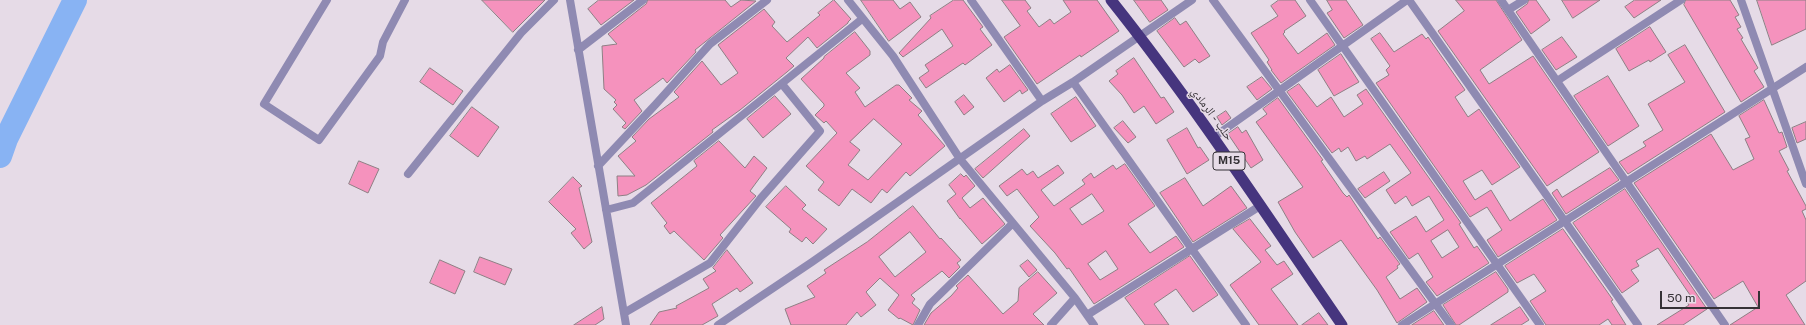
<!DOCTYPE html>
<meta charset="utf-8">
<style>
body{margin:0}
#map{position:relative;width:1806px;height:325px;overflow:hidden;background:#e6dbe7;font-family:"Public Sans",sans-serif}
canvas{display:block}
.scale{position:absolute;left:1660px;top:291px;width:100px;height:18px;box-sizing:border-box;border:2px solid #353136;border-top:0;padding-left:5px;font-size:12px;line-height:14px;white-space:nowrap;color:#353136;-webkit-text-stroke:3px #e6dbe7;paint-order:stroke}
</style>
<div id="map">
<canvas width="1806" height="325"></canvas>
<div class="scale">50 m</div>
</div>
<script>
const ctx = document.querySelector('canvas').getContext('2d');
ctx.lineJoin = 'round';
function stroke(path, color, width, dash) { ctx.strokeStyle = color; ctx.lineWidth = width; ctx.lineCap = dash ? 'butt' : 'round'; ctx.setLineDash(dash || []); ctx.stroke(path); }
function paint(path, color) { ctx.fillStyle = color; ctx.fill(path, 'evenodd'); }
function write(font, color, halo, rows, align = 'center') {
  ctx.font = font + ' "Public Sans","Noto Naskh Arabic",sans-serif'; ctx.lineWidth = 3; ctx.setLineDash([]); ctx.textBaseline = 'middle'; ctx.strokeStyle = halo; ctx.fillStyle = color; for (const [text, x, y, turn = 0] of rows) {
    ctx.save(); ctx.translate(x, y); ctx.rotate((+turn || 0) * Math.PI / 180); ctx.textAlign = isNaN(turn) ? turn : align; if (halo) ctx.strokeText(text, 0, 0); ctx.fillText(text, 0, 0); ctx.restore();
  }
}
const river = new Path2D(`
 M0 156 6 139 75 0`);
const building = new Path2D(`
 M482 0H545L513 32Z
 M599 0H634L601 25 588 9Z
 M648 0H725L731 7 741 0 756 1 695 50 696 52 667 83 663 78 634 100 642 111 625 129 622 127 626 123 613 109 617 105 614 102 616 100 604 89 602 46 617 44 608 34 646 4Z
 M834 0 851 19 848 22V23L817 48 808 37 786 58 794 66 787 72 740 110 712 130 713 132 646 185 627 195 618 196 617 176H635L618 156 636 141 632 137 649 119 679 97 674 92 702 61 721 85 738 73 718 45 764 9 775 22 772 26 787 42 820 15 818 13Z
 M861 0H893L900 9 910 2 921 17 889 41Z
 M954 0H963L983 27 980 29 992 45 965 65 963 63 926 88 919 78 929 71 925 65 953 46 942 29 903 57 899 53 931 18 930 16Z
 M1002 0H1025L1031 8 1027 11 1039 27 1050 19 1054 24 1071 12 1063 0H1097L1119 31 1081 57 1080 55 1037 84 1004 37 1020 26Z
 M1134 0H1161L1168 10 1150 22Z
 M1279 0H1295L1306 16 1284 31 1285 32 1283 34 1298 54 1327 33 1335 45 1281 83 1271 70H1272L1267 62 1269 60 1251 33 1278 16 1271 6Z
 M1327 0H1346L1363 25 1344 38 1327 13 1332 10Z
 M1456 0H1496L1522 40 1480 70 1489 84 1533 56 1599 152 1547 186 1438 31 1464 11Z
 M1529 0H1536L1550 20 1531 34 1516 12 1527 4Z
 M1562 0H1600L1573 18Z
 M1635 0H1661L1634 18 1625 7Z
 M1686 0H1730L1739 15 1735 17 1741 27 1737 29 1743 38 1741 39 1758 68 1754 71 1764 87 1741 102 1684 5Z
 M1757 0H1806V29L1772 45Z
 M1175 18 1180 25 1186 21 1210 56 1199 63 1195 59 1184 67 1157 31Z
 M1650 27 1666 52 1650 62 1649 60 1629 71 1616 49Z
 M855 32 870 51V55L846 73 860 88 855 92 865 107 896 85H899L912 98 909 100 922 111 918 115 945 146 910 176 906 172 887 193 882 189 871 203 852 189 839 206 818 190 824 182 806 166 837 133 826 121 824 123 815 115 824 106V104L801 79 824 58V57ZM874 119 902 144 868 180 848 165 860 150 850 142Z
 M1380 33 1394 52 1422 34 1426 39 1428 37 1465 90 1455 97 1468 117 1479 109 1520 167 1492 185 1482 170 1463 181 1475 200 1491 190 1510 221 1543 199 1557 220 1498 257 1487 240 1502 230 1487 207 1470 217 1376 83 1389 75 1386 70 1390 66 1371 39Z
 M1562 37 1577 57 1556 70 1542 50Z
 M1685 45 1725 112 1628 174 1619 162 1646 146 1643 142 1663 130 1648 104 1685 82 1668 55Z
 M1341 54 1359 82 1334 96 1318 70Z
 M1134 58 1161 98 1164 97 1174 112 1156 124 1144 106 1134 113 1122 95 1109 81 1118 74 1116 71Z
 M1010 65 1028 90 1022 94 1020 90 1004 102 986 78 997 69 999 72Z
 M430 68 463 91 453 105 420 82Z
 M1608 76 1639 126 1608 146 1574 96Z
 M1262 77 1272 89 1257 100 1247 87Z
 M1299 84 1317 107 1331 97 1344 117 1363 104 1357 95 1366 89 1461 223 1459 224 1474 248 1477 246 1489 263 1437 296 1426 282 1433 277 1418 253 1409 259 1390 232 1416 216 1426 232 1444 220 1429 196 1412 206 1406 196 1395 204 1386 190 1411 173 1390 144 1367 159 1365 156 1356 161 1348 147 1341 152 1339 148 1332 153 1287 92ZM1448 230 1459 247 1442 258 1431 241Z
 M964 95 974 107 964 115 955 102Z
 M775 96 791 114 763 138 747 119Z
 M1076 97 1096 126 1071 142 1051 114Z
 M1278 98 1323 160 1321 161 1343 193 1347 197 1349 195 1378 239 1380 237 1400 264 1397 266 1398 268 1386 277 1400 299 1417 288 1427 302 1397 323 1377 290 1341 240 1313 258 1295 232 1278 202 1303 187 1256 122 1267 114 1263 109Z
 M1764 100 1779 133 1782 132 1787 147 1779 151 1789 170 1787 171 1806 206V209L1802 211 1806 220V281L1786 295 1805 325H1730L1758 307 1743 281 1714 299 1634 183 1711 134 1733 170 1754 159 1745 139 1750 137 1739 116Z
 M472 107 499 127 478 157 450 136Z
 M1226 111 1231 118 1222 125 1217 117Z
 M1123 121 1136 137 1128 143 1114 128Z
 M1806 122V139L1797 143 1792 128Z
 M1238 127 1242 133 1246 130 1263 160 1251 168 1228 134Z
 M1187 128 1198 148 1200 147 1209 160 1187 174 1167 140Z
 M1024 129 1030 136 983 178 975 169Z
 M719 141 745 168 754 156 767 168 750 191 756 196 720 235 723 238 704 260 674 231 670 234 664 226 667 223 651 203 697 166 694 161Z
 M359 161 379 169 368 193 349 184Z
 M1125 164 1155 206 1128 224 1150 253 1176 236 1184 247 1094 304 1069 268 1067 269 1055 253 1030 226 1039 217 1017 189 1007 196 999 186 1022 169 1027 175 1033 171 1038 178 1058 165 1064 173 1041 190 1054 206 1085 184 1082 180 1091 173 1094 178 1113 165 1116 169ZM1092 194 1104 211 1082 225 1070 209ZM1106 251 1118 269 1100 280 1088 264Z
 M1610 168 1619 180 1566 214 1552 193 1557 189 1562 197Z
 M1384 172 1390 181 1365 198 1358 189Z
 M961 174 964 177 966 175 975 186 962 198 970 208 983 198 1005 224 982 244 960 218V219L947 201 956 194 949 185Z
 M573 177 582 186 579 188 592 242 584 249 571 233 576 229 549 202Z
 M1185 178 1203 206 1231 186 1247 208 1193 242 1160 193Z
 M786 186 806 205 802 209 827 229 813 244 806 237 802 242 789 232 791 229 766 207Z
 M1625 189 1707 309 1683 325H1657L1689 305 1685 299 1690 295 1658 248 1636 261 1639 266 1631 270 1639 281 1622 293 1573 223Z
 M913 206 940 239 941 238 961 260 957 263 960 267 949 278 942 271 911 295 915 299 912 303 920 310 913 325 900 318 899 319 888 310 899 295 880 278 866 292 876 305 861 317 857 312 846 325H791L785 309 815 297 807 286 826 273 824 270 867 242ZM910 232 926 252 895 277 879 257Z
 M1250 219 1271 246 1265 250 1277 265 1284 261 1293 274 1271 289 1298 325H1259L1230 285 1261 262 1233 229Z
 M1563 229 1613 300 1611 301 1626 325H1612L1608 319 1599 325H1546L1530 301 1546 291 1534 274 1517 283 1505 266Z
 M727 250 753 283 740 292 737 288 712 304 718 316 702 325H650L659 312 677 308 676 306 709 288 703 279 716 271 713 268Z
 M1190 256 1218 295 1193 312 1176 289 1154 304 1169 325H1145L1125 298Z
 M480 257 512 269 505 285 474 272Z
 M440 260 465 271 455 294 430 283Z
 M1028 260 1037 270 1029 277 1020 266Z
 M1038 272 1057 293 1033 314 1044 325H924L931 313 951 296 958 288 956 286 968 275 1003 314 1018 301 1019 288Z
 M1496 272 1508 289V292L1459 325H1456L1443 305Z
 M602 307 604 319 595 325H574Z
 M1520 307 1529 320 1521 325H1491Z
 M1434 311 1444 325H1412Z
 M1319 313 1328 325H1302Z`);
const minor = new Path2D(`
 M327 0 264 104 319 140 380 56 383 42 405 0
 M570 0 626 325
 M848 0 893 56 960 159 1075 298 1094 325
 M971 0 1042 101
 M1213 0 1451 325
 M1310 0 1540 325
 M1409 0 1638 325
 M1501 0 1725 325
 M1508 10 1524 0
 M578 50 643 0
 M1557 81 1681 0
 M1073 82 1246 325
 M1214 137 1407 0
 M598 166 656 104 710 44 767 0
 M408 174 521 33 554 0
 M606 210 633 203 862 19
 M624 313 710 263 761 198 820 131 782 84
 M1087 315 1260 206
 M718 325 812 262 1042 101 1073 82 1192 0
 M918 325 930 304 1013 223
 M1051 325 1075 298
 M1402 325 1806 67`);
const tertiary = new Path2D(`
 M1741 0 1806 184`);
const trunk = new Path2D(`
 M1111 0C1194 104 1267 216 1342 325`);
const shields = [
 [1229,161,32]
];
const shieldNames = [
 ["M15",1229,161]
];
const streetNames = [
 ["حلب - الرمادي",1212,114,54]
];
stroke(river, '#88b3f3', 24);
paint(building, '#f592bd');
stroke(building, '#8e7f84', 1);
stroke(minor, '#8f8ab2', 8);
stroke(tertiary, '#8f8ab2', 8);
stroke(trunk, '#46357e', 11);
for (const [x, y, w] of shields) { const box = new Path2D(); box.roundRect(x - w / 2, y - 9, w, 18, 3); ctx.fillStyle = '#e6dbe7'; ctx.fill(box); stroke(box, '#353136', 1); }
write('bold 11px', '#353136', null, shieldNames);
write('12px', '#353136', '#e6dbe7', streetNames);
</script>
